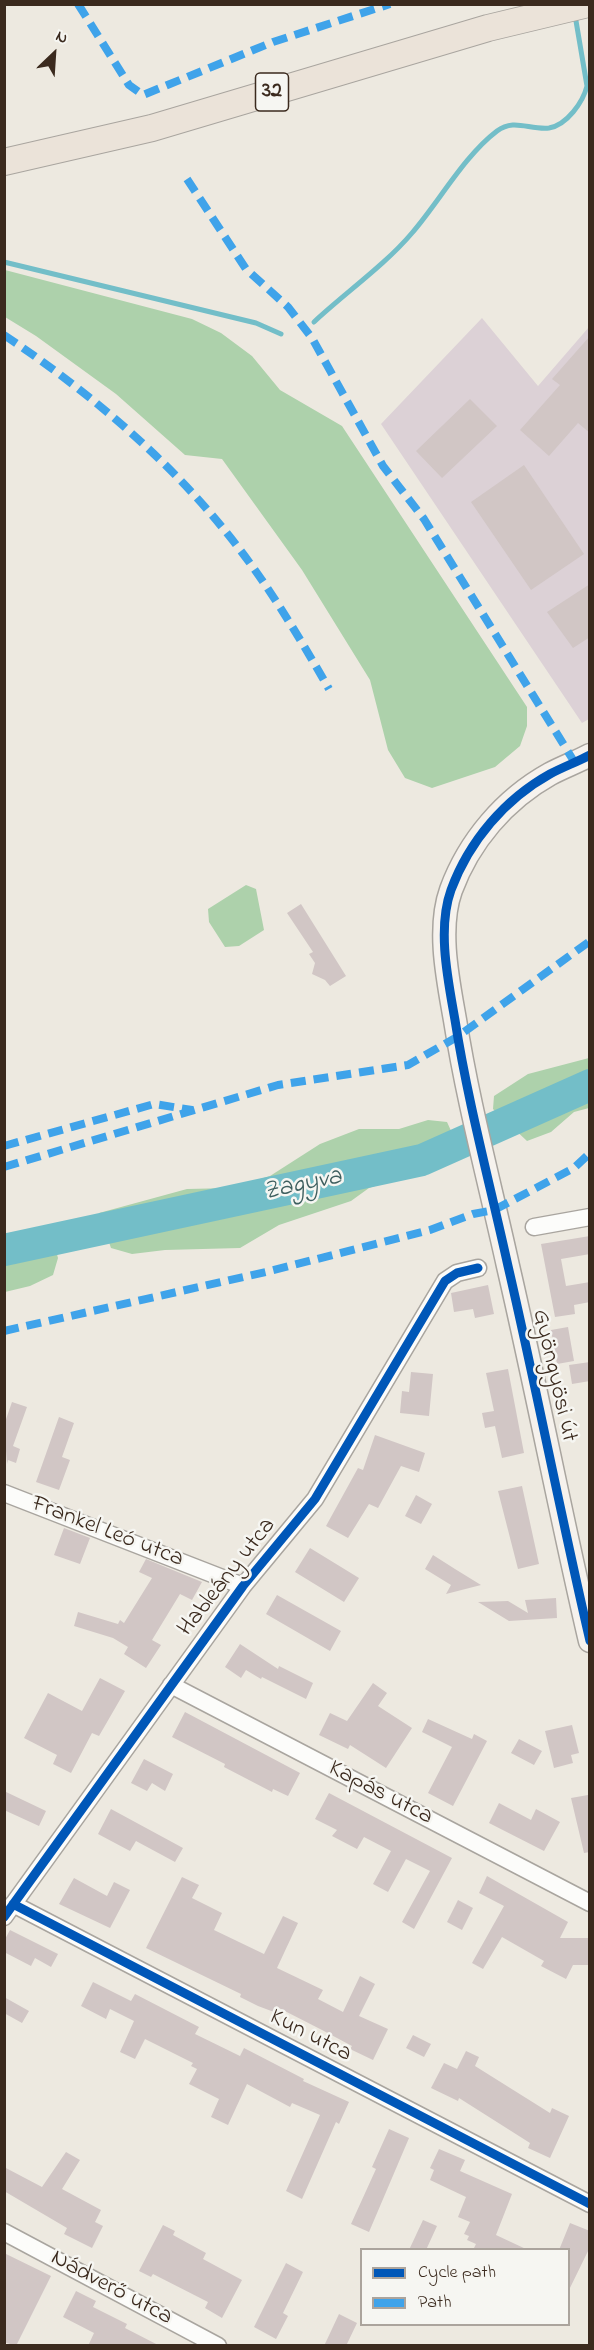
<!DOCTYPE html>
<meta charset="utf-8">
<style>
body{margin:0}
#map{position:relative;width:594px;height:2350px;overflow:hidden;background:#ede9e0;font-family:"Indie Flower",sans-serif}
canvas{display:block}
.frame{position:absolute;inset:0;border:6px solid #3b2a1e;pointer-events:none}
.legend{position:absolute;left:360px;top:2248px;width:210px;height:78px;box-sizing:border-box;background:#f6f6f2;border:2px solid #aba49d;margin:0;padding:8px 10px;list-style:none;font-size:18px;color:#3b2a1e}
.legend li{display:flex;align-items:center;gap:12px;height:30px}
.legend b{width:30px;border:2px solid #aba49d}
.north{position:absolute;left:24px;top:24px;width:60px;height:60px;-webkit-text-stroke:4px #f6f6f2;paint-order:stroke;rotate:25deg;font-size:16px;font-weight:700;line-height:24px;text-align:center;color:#3b2a1e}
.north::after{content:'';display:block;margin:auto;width:21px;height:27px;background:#3b2a1e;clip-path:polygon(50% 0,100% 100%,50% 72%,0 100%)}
</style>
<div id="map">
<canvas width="594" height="2350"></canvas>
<div class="frame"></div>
<ul class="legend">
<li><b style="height:8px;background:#0057b8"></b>Cycle path</li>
<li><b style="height:8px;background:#3fa3ea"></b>Path</li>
</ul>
<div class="north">N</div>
</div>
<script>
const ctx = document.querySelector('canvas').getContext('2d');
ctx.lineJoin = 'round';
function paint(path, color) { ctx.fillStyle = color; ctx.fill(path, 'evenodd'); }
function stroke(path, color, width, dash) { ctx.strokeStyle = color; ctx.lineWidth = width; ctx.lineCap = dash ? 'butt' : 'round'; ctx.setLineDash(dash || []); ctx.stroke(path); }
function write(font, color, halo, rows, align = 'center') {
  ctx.font = font + ' "Indie Flower",sans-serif'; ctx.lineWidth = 5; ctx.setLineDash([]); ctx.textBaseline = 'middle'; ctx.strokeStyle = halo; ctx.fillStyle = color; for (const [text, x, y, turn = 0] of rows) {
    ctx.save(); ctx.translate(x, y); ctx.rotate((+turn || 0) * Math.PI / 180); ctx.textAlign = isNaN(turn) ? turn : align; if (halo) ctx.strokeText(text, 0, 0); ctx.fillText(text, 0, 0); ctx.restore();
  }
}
const industrial = new Path2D(`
 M482 318 538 386 589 327V719L582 723 381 424Z`);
const forest = new Path2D(`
 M5 270 192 319 221 333 252 356 280 390 342 426 527 707V726L520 746 495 767 432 788 405 778 388 750 370 680 302 570 222 459 185 455 116 394 36 336 5 317Z
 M246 885 256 889 264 930 239 946 225 947 209 922 208 909Z
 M589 1058V1108L574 1112 551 1132 527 1141 493 1109 494 1096 528 1074Z
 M428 1120 447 1122 452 1133 434 1166 369 1188 351 1201 279 1225 240 1248 165 1250 132 1254 111 1248 99 1213 187 1189 230 1188 270 1176 320 1144 359 1129H399Z
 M50 1229 58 1258 53 1275 30 1286 5 1292V1239Z`);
const stream = new Path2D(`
 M4 262 256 323 281 334
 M314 322C345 293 385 265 412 233 439 202 464 156 497 131 514 118 529 130 549 128 567 125 583 102 587 86L575 15`);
const river = new Path2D(`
 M4 1250 422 1160 590 1085`);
const building = new Path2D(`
 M590 336V433L578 423 549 456 520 430 560 385 552 379Z
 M470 399 497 426 442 478 416 451Z
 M524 465 584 554 531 590 471 502Z
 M590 584V637L573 648 547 612Z
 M301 904 346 976 330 986 325 980 312 974 315 963 309 954 313 952 287 913Z
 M590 1236V1254L561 1259 566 1286 590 1282V1302L574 1305 575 1314 555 1317 541 1244Z
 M488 1285 494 1314 475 1318 473 1309 454 1312 451 1293Z
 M568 1327 574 1361 557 1364 551 1330Z
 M590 1362V1381L572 1384 569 1365Z
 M508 1369 524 1453 502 1458 495 1426 485 1428 482 1413 494 1411 486 1373Z
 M411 1372 433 1374 429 1416 400 1413 402 1391 409 1392Z
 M12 1402 27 1407 13 1446 20 1449 16 1463 8 1460 7 1464 4 1425Z
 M59 1417 74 1423 62 1457 70 1460 59 1490 36 1482Z
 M375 1435 425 1453 419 1472 401 1466 378 1508 369 1504 348 1538 326 1526 358 1468 363 1470Z
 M522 1486 539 1564 518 1569 498 1491Z
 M416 1495 432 1504 421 1524 405 1516Z
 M64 1528 90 1538 80 1564 54 1555Z
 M310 1548 359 1578 344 1602 295 1572Z
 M433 1555 455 1569 481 1585 446 1594 451 1585 425 1569Z
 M146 1559 202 1582 192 1600 180 1594 152 1640 161 1645 146 1668 124 1654 128 1647 113 1638 74 1626 78 1612 118 1624 120 1620 124 1623 152 1578 139 1572Z
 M277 1595 341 1631 330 1651 266 1614Z
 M556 1598 557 1618 509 1621 478 1602 508 1601 528 1613 525 1600Z
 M240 1644 278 1669 279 1666 313 1683 306 1699 262 1677 261 1679 246 1670 241 1678 225 1667Z
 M100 1678 125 1691 99 1736 92 1733 71 1773 53 1764 57 1755 24 1738 48 1693 82 1711Z
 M373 1683 387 1693 378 1706 412 1728 386 1768 350 1745 348 1749 319 1735 330 1713 347 1721Z
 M185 1712 300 1773 288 1796 273 1789 272 1792 224 1767 225 1764 172 1737Z
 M428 1719 472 1739 474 1734 487 1741 453 1806 428 1793 452 1747 422 1732Z
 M572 1725 579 1753 571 1755 573 1763 554 1768 545 1731Z
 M519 1739 542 1751 534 1765 511 1753Z
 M144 1759 173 1774 165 1791 152 1783 147 1791 131 1783Z
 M4 1791 46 1811 39 1826 4 1810Z
 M329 1793 452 1858 414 1929 402 1922 430 1871 406 1859 388 1892 373 1884 391 1851 364 1837 357 1849 332 1836 337 1830 315 1819Z
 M588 1795 590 1852 584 1853 571 1798Z
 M499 1803 531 1820 536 1809 560 1822 544 1851 489 1823Z
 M111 1809 183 1848 175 1862 136 1841 130 1851 98 1834Z
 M487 1876 568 1922 560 1938H590V1965H573L566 1979 541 1966 544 1961 502 1937 483 1969 472 1963 504 1906 479 1893Z
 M182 1877 199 1885 192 1898 222 1913 214 1930 264 1954 283 1916 298 1923 277 1968 323 1990 318 1999 343 2012 360 1976 375 1984 359 2016 388 2029 373 2060 350 2049 352 2046 322 2030 277 2007 274 2012 258 2006 240 1997 241 1994 146 1948Z
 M74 1878 107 1896 114 1882 130 1890 110 1928 59 1904Z
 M458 1900 473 1908 462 1930 447 1922Z
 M10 1930 58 1954 51 1967 35 1958 31 1966 4 1952V1941Z
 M93 1982 131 2001 135 1994 199 2027 195 2034 240 2056 244 2048 304 2079 303 2081 349 2102 339 2124 336 2122 302 2199 286 2191 320 2115 292 2103 290 2107 247 2084 228 2125 211 2117 219 2099 189 2084 197 2069 191 2066 193 2063 145 2039 135 2059 120 2052 134 2021 110 2009 106 2019 81 2006Z
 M4 1997 29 2011 22 2023 4 2013Z
 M413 2035 431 2044 424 2057 406 2048Z
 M466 2051 479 2057 475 2066 550 2113 552 2108 569 2116 550 2158 528 2148 530 2143 459 2098 458 2101 431 2088 444 2063 457 2069Z
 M389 2129 409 2138 369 2232 351 2224 376 2169 372 2167Z
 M439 2149 465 2160 460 2171 512 2194 496 2235 528 2250H473L476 2244 467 2240 469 2236 464 2234 470 2222 458 2217 466 2197 430 2180 434 2170 430 2168Z
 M66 2152 80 2160 62 2189 101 2210 95 2222 103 2226 92 2248 64 2234 67 2228 4 2191V2167L42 2187Z
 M423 2220 437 2226 426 2250H409Z
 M570 2223 590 2231V2247L568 2292V2250H559Z
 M163 2225 175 2231 173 2235 206 2253 203 2259 242 2280 222 2318 205 2308 208 2302 153 2274 151 2277 139 2271Z
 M4 2253 51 2276 16 2346 4 2342Z
 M286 2263 303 2272 283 2313 288 2316 276 2339 254 2327Z
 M76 2291 96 2301 93 2307 127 2324 125 2328 160 2346H88L94 2333 63 2317Z
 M339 2314 357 2323 346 2346H324Z`);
const street = new Path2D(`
 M534 1227 590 1217
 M4 1493 243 1586
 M171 1685 590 1903
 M13 1904 590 2204
 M4 1917 243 1586 315 1499 445 1281 457 1273 478 1268
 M4 2232 218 2346`);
const secondary = new Path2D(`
 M590 755C577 762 563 767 550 774 505 799 469 841 451 890 437 929 448 980 455 1020 468 1103 490 1184 508 1266 537 1391 561 1517 590 1641`);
const primary = new Path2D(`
 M4 162 152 128 488 28 588 4`);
const quiet = new Path2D(`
 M78 4 129 85 143 95 273 42 390 4
 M187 179 246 269 288 307 312 338 383 466 424 519 575 763
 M4 335C85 389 165 456 226 532 266 581 298 635 329 689
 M4 1146 154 1104 192 1110
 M4 1167 278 1085 408 1065 457 1037 590 941
 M4 1331 270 1271 430 1230 473 1214 494 1210 574 1168 590 1153`);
const cycleway = new Path2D(`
 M590 755C577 762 563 767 550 774 505 799 469 841 451 890 437 929 448 980 455 1020 468 1103 490 1184 508 1266 537 1391 561 1517 590 1641
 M13 1904 590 2204
 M4 1917 243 1586 315 1499 445 1281 457 1273 478 1268`);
const shields = [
 [272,92,33]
];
const shieldNames = [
 ["32",272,92]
];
const streetNames = [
 ["Gyöngyösi út",553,1376,77],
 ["Frankel Leó utca",107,1533,21],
 ["Hableány utca",228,1578,-52],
 ["Kapás utca",380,1794,27],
 ["Kun utca",310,2037,27],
 ["Nádverő utca",111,2289,28]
];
const waterNames = [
 ["Zagyva",303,1186,-12]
];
paint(industrial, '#dcd1d6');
paint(forest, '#add1ab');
stroke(stream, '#73bec8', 5);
stroke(river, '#73bec8', 32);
paint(building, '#d1c6c5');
stroke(street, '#a9a59f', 19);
stroke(secondary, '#a9a59f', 25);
stroke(primary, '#a9a59f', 28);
stroke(street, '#fcfcfa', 16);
stroke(secondary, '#f6f2ed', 22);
stroke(primary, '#ebe3d9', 26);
stroke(quiet, '#3fa3ea', 8, [15, 8]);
stroke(cycleway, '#0057b8', 9);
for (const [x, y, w] of shields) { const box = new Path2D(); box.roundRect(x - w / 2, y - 19, w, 38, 4.5); ctx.fillStyle = '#f6f6f2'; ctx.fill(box); stroke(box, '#3b2a1e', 1.5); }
write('bold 22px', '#3b2a1e', null, shieldNames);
write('24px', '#3b2a1e', '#f6f6f2', streetNames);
write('italic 26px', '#3d5e5e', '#f6f6f2', waterNames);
</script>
